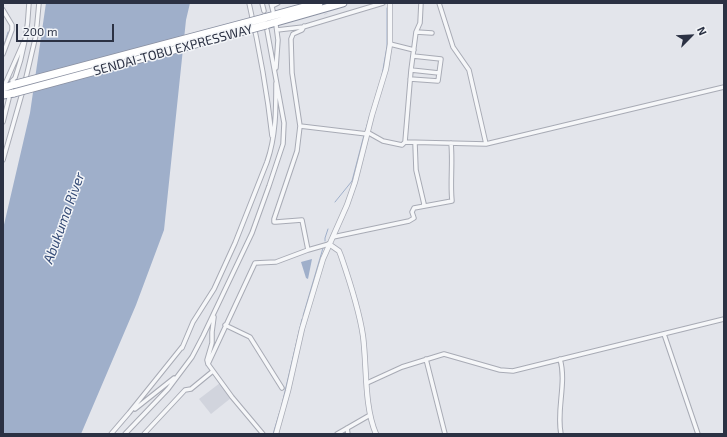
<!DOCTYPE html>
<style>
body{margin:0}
#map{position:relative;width:727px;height:437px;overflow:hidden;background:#e3e5eb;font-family:"Exo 2",sans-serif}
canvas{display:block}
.frame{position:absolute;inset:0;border:4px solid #2b3143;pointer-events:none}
.north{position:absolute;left:671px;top:16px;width:40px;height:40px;-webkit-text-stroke:3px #f3f5f8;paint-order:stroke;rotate:66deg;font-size:11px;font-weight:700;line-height:16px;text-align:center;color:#2b3143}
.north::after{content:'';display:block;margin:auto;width:14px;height:18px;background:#2b3143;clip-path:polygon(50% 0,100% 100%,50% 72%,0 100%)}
.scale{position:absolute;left:16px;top:24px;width:98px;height:18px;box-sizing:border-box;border:2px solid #2b3143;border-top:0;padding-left:5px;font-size:12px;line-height:14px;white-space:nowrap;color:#2b3143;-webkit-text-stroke:3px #f3f5f8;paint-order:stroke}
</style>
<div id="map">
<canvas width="727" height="437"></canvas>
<div class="frame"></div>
<div class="north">N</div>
<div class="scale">200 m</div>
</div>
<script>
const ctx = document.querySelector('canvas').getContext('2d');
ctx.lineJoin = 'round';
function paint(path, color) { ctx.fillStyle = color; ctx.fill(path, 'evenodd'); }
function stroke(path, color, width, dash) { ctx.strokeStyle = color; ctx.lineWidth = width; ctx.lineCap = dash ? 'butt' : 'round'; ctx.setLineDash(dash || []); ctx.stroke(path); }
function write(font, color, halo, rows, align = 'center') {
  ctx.font = font + ' "Exo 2",sans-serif'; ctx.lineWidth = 3; ctx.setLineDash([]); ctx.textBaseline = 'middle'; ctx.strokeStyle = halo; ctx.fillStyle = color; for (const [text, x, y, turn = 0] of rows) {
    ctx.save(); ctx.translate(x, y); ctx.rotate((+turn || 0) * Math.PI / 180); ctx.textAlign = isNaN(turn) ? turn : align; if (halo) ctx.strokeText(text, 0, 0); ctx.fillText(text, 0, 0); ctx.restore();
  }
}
const built = new Path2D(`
 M220 383 231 398 211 414 199 399Z`);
const water = new Path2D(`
 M46 3H190L186 20 164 230 136 305 81 434H3V229L30 113Z
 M312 259 308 279 306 278 301 262Z`);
const stream = new Path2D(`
 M3 6 10 18
 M3 49 8 32
 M382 75 387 46V8
 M365 132 380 82
 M335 202 352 181 364 135
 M325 241V238L328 229
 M303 316 323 248
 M282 404 302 319
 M273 434 280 411`);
const minorTunnel = new Path2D(`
 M323 3 326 14`);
const minor = new Path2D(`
 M249 3C259 47 267 91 272 136
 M262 3 264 11
 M271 3 273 11
 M439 3 453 47 469 70 486 144
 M272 6 278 3
 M3 10 12 25V30L3 54
 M276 25 278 40 276 68
 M304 26 302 30 293 34 291 39 292 73 300 126 297 151 274 219V222H276L302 220 308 250
 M277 30 303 27 383 3
 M416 32 432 33
 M390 44 414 50
 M411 70 439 73
 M410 79 438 81 441 59 413 56
 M12 81 15 78C24 53 28 29 29 3
 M25 82 36 35 39 3
 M5 84 24 41
 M3 122 9 98
 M300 126 367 134
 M367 132 383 141 402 145 405 142 486 144 724 87
 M405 142 411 70 416 32 420 23 421 3
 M415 143 416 170 424 204 423 206
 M3 160 23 90
 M333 237 409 221 414 218 412 212 414 208 452 201C450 182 453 163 451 143
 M214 317 212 332V343L207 360 208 364 232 397 263 434
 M225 325 250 337 282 388
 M664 334 698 434
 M182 348 193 322 214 289 235 243 267 162C276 136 276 110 276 83
 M426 359 445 434
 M560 359C567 383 556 410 561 434
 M208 364 255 263 276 262 308 250 329 244
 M367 383 402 367 444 354 500 370 513 371 724 319
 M135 409 174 378
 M347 428 348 434
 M111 434 129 413 182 347
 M125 434 168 389 192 357 203 336 252 233 269 186 283 144 284 123 267 30
 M144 434 185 390 191 389 213 371
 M337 434 370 415`);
const tertiary = new Path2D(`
 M329 244 339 251 341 256C350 282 359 309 363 336 367 367 364 406 376 434
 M276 434 288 391 302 329 323 259 347 205 355 182 372 115 386 69 390 44V3`);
const motorway = new Path2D(`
 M264 18 319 3
 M266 25 343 3
 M3 88 16 84
 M3 95 14 93`);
const motorwayBridge = new Path2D(`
 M16 84 264 18
 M14 93 266 25`);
const streetNames = [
 ["SENDAI-TOBU EXPRESSWAY",173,50,-15]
];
const waterNames = [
 ["Abukuma River",64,218,-70]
];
paint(built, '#d1d4dd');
paint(water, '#9fafca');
stroke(stream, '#9fafca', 1);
stroke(minorTunnel, '#bec1c9', 3.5, [3.5, 2]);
stroke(minor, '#a8abb5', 5.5);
stroke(tertiary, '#a8abb5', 6);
stroke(motorway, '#8b91a2', 9);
stroke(minor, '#f6f7f9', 3.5);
stroke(tertiary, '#f6f7f9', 4.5);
stroke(motorway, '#fff', 7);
stroke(motorwayBridge, '#8b91a2', 9, []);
stroke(motorwayBridge, '#fff', 7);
write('13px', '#2b3143', '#f3f5f8', streetNames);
write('italic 14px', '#364c77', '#f3f5f8', waterNames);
</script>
